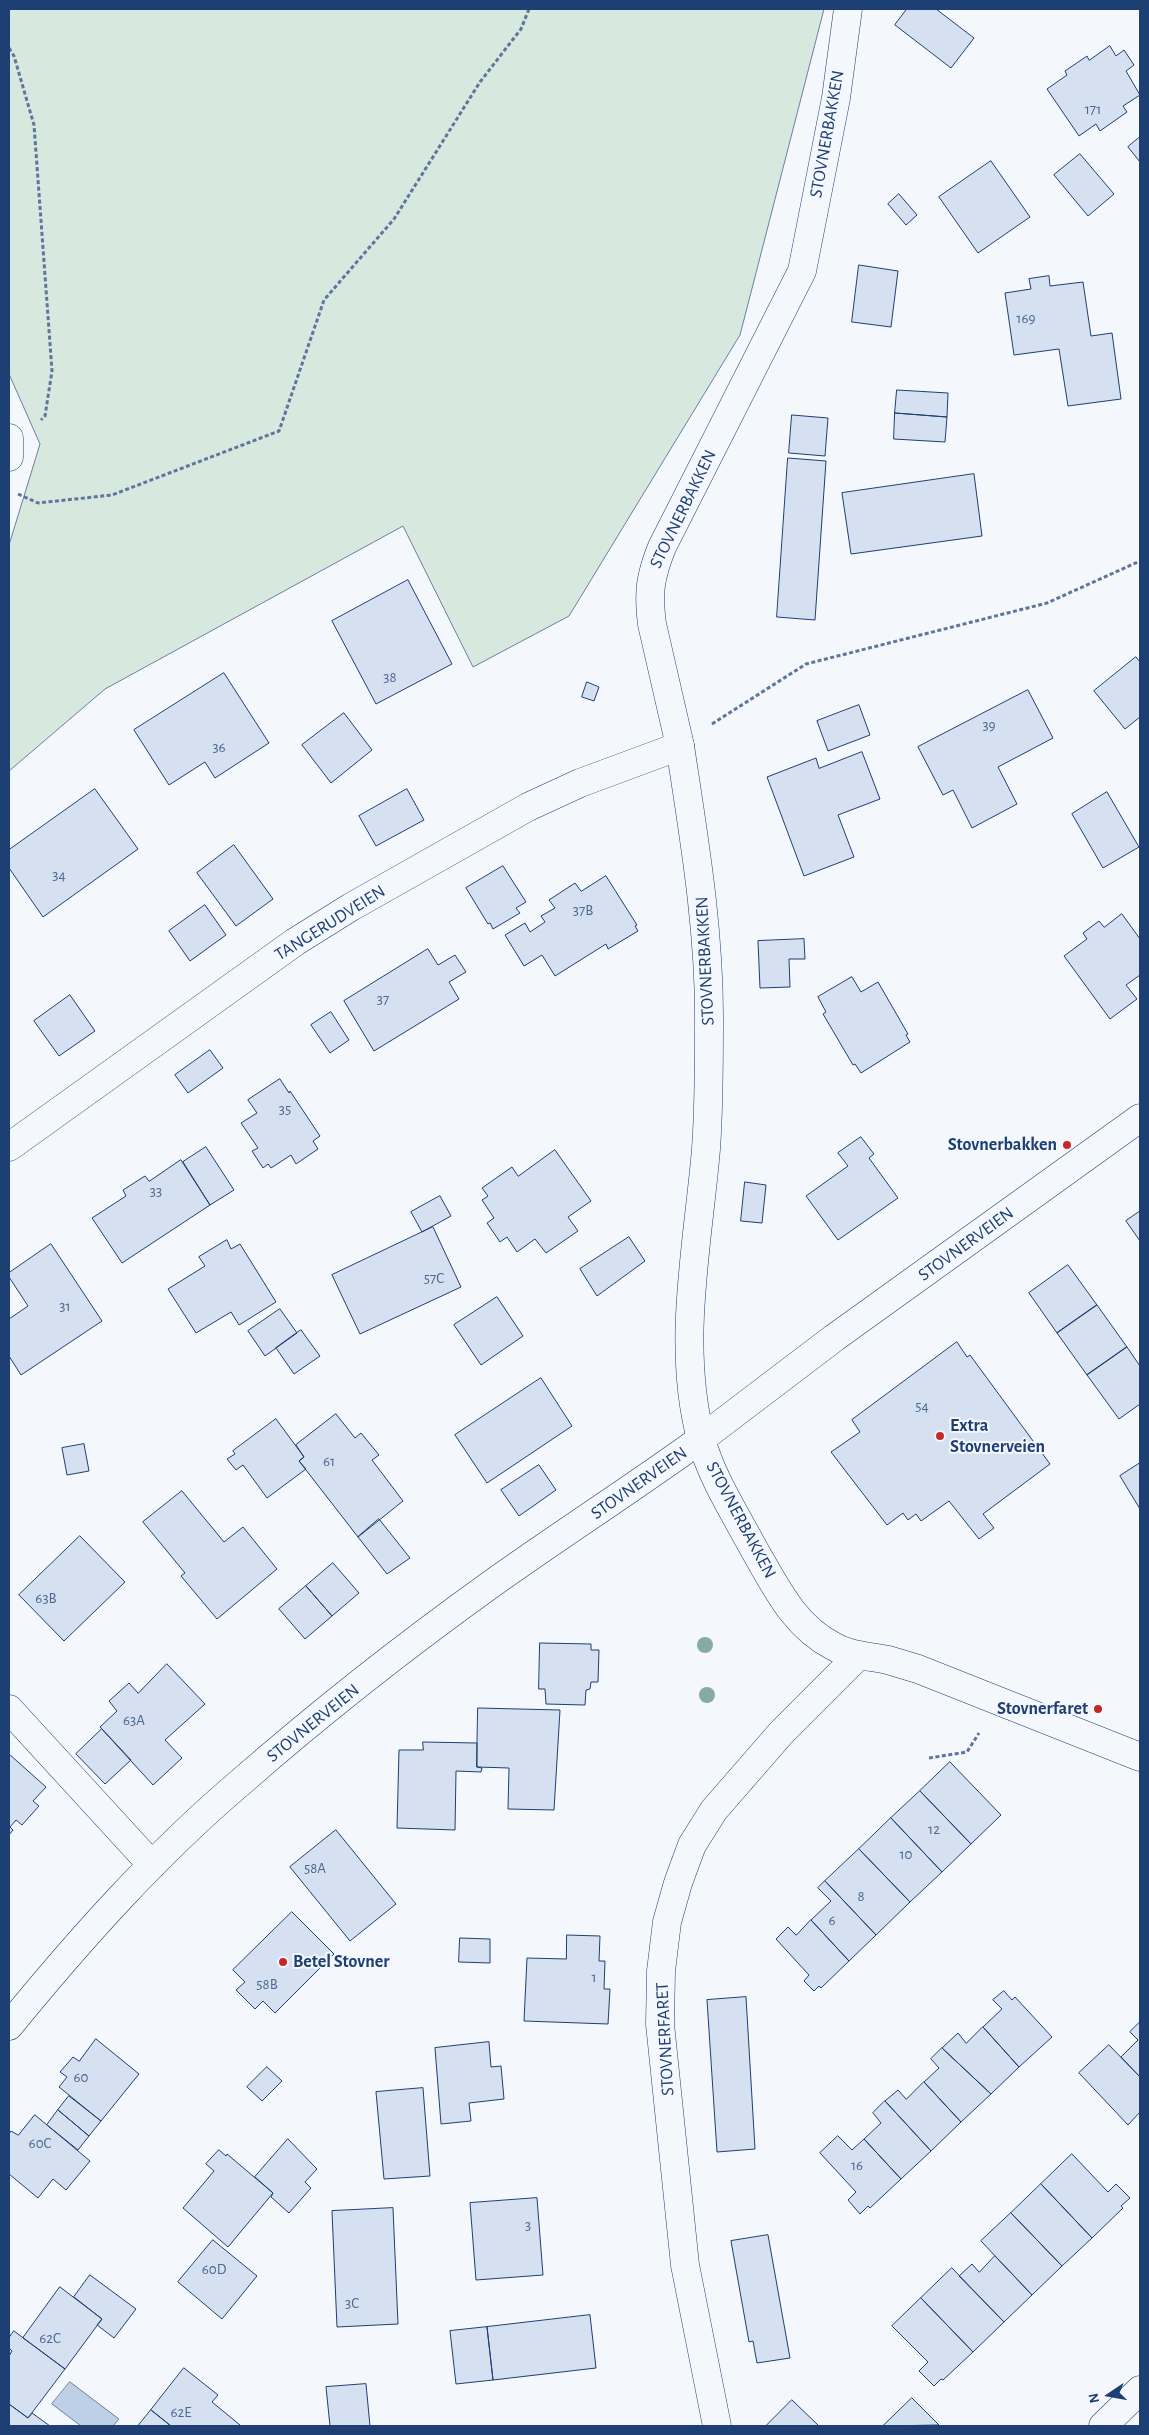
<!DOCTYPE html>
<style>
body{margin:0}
#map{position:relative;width:1149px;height:2435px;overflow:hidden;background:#f4f7fb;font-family:"Alegreya Sans",sans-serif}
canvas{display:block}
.frame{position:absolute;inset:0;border:10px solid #1d3f73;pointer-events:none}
.north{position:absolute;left:1084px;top:2370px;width:50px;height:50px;-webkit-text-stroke:4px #f4f7fb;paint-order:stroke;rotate:258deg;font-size:14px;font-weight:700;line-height:20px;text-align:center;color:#1d3f73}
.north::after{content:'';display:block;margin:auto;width:18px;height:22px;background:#1d3f73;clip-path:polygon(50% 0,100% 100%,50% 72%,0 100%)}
</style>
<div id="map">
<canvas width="1149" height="2435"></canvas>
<div class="frame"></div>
<div class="north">N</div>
</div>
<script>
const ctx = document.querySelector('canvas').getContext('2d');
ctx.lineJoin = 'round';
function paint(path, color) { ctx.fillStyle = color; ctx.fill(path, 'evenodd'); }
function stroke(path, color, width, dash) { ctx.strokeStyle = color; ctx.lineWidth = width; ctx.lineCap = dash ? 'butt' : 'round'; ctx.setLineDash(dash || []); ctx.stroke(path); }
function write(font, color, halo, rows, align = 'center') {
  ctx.font = font + ' "Alegreya Sans",sans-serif'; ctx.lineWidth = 4; ctx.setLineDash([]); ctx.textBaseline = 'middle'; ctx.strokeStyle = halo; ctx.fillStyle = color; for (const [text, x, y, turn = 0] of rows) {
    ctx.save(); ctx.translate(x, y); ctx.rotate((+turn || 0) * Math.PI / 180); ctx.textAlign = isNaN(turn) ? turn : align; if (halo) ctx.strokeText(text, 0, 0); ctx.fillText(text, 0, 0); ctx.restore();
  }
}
const green = new Path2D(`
 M9 9H824L740 335 569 616 473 667 403 526 105 689 9 771V545L40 444 9 374Z`);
const water = new Path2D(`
 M70 2382 119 2419 113 2426H81L52 2404Z`);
const building = new Path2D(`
 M907 9H936L974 38 951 68 895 25Z
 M1110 46 1116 56 1124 50 1134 65 1126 71 1140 95 1123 106 1127 112 1100 131 1096 124 1079 136 1047 89 1067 75 1065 71 1087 56 1089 60Z
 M1140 137V162L1128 147Z
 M1080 154 1114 194 1088 216 1054 175Z
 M991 161 1030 217 978 253 939 197Z
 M899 194 917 215 906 225 888 204Z
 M859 265 898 271 891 327 852 322Z
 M1049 276 1050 286 1083 282 1091 336 1112 333 1121 399 1068 406 1059 349 1014 355 1005 293 1031 289 1029 279Z
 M897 390 948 393 947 417 895 413Z
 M895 413 947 417 945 442 894 439Z
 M792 415 828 418 825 456 789 453Z
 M788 458 826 461 815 620 777 617Z
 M974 474 982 536 851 554 842 493Z
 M408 580 452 664 376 704 332 621Z
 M1136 657 1140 662V717L1125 729 1094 691Z
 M224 673 269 743 215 778 205 762 169 785 134 730Z
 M587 682 599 687 594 701 582 697Z
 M1028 690 1053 738 998 767 1017 804 972 828 953 790 943 795 918 747Z
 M859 705 870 735 828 751 817 721Z
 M344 713 372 750 331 783 302 745Z
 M862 752 880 799 838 815 854 857 804 876 767 777 816 758 819 768Z
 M95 789 138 849 43 917 9 868V850Z
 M407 789 424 820 376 846 359 816Z
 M1107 792 1139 847 1103 868 1072 814Z
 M234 845 273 899 236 926 197 873Z
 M503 866 526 902 516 908 520 913 493 929 490 923 488 924 466 888Z
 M606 876 637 925 635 926 638 931 608 949 606 944 555 976 542 955 524 966 505 935 525 923 530 932 545 922 541 916 555 908 549 900 575 883 581 891Z
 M205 905 226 935 190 961 169 931Z
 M1122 914 1140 939V975L1126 985 1137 999 1110 1019 1064 956 1087 939 1083 933 1099 921 1104 927Z
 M804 939 805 959H789L790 987 760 988 758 941Z
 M428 949 438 965 455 955 466 972 449 982 459 999 374 1051 344 1001Z
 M852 977 861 992 878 982 908 1034 906 1035 910 1042 861 1073 855 1064 853 1065 823 1014 826 1012 818 997Z
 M70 995 95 1031 59 1056 34 1021Z
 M331 1012 349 1040 330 1053 311 1025Z
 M210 1050 223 1068 188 1093 175 1075Z
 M280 1079 289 1093 290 1091 320 1136 313 1141 318 1149 296 1164 291 1155 271 1168 268 1164 263 1168 252 1151 258 1148 241 1123 257 1113 248 1100Z
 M861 1137 874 1154 869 1158 898 1198 838 1240 806 1196 848 1166 838 1153Z
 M206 1147 234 1190 210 1205 183 1162Z
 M555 1150 591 1201 568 1217 578 1231 546 1253 535 1239 517 1252 507 1237 500 1242 487 1223 494 1218 482 1200 488 1196 482 1188 512 1167 518 1176Z
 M181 1160 210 1205 122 1263 92 1218 126 1196 123 1190 145 1176 149 1181Z
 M745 1182 766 1185 762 1223 741 1221Z
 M440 1196 451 1216 422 1232 411 1212Z
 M1139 1212 1140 1214V1241L1126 1221Z
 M433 1227 461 1287 360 1334 332 1275Z
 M629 1237 645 1261 597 1296 580 1269Z
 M227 1240 231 1249 240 1244 276 1302 239 1325 231 1312 196 1333 168 1289 205 1266 199 1257Z
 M51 1244 102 1321 21 1375 9 1356V1319L28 1306 9 1277V1273Z
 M1068 1265 1097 1305 1057 1333 1029 1293Z
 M497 1297 523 1336 481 1365 454 1325Z
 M1097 1305 1127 1347 1087 1375 1057 1333Z
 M280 1309 297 1333 265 1356 248 1331Z
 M301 1330 320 1356 294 1374 276 1348Z
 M957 1342 967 1357 970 1355 1050 1464 983 1514 994 1528 979 1539 949 1501 921 1521 916 1514 908 1520 903 1513 887 1525 831 1452 860 1432 852 1420Z
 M1127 1347 1140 1366V1404L1119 1419 1087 1375Z
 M541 1378 572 1426 487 1483 455 1435Z
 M336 1414 355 1438 361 1433 379 1455 372 1460 403 1501 358 1537 299 1461 304 1457 296 1445Z
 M276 1419 304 1457 299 1461 306 1469 267 1498 243 1465 236 1470 227 1459 235 1454 233 1451Z
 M84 1444 89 1471 67 1475 62 1448Z
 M1140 1463V1509L1120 1476Z
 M539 1465 556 1490 519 1516 501 1490Z
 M182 1491 224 1542 243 1527 277 1569 217 1619 181 1576 185 1573 143 1522Z
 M379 1519 410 1558 387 1574 358 1537Z
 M80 1536 125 1582 64 1641 19 1595Z
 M333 1563 359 1593 332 1616 306 1586Z
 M306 1586 332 1616 305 1639 279 1609Z
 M540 1643 591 1644V1650H599L598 1682H591L590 1689 586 1690 585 1705 546 1704 545 1689H539Z
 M167 1664 205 1704 165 1740 182 1758 153 1785 100 1727 117 1711 109 1701 129 1683 138 1693Z
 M478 1708 560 1710 554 1810 508 1809 509 1768 477 1767Z
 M102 1729 131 1760 105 1784 76 1754Z
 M423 1742 477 1743V1767L482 1768 481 1772 456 1771 455 1830 397 1828 399 1750H423Z
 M9 1754 46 1787 33 1801 39 1806 22 1825 16 1820 10 1827 13 1830 9 1835Z
 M950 1762 1001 1815 971 1844 920 1791Z
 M920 1791 971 1844 942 1872 891 1818Z
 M891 1818 942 1872 910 1902 859 1849Z
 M336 1830 396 1904 350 1941 290 1867Z
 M859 1849 910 1902 876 1935 825 1881Z
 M825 1881 876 1935 849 1961 811 1920 831 1901 818 1888Z
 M292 1912 334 1954 275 2013 263 2001 255 2009 236 1990 245 1982 233 1970Z
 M811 1920 849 1961 821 1988 819 1986 814 1991 804 1981 809 1975 776 1939 788 1927 796 1935Z
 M567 1935 600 1936 599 1961H605L604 1989H610L608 2024 524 2021 527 1958 566 1959Z
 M460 1938 490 1939V1963L459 1962Z
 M1004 1991 1012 2000 1015 1997 1052 2037 1019 2067 983 2027 1002 2009 993 2000Z
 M746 1997 755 2149 717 2152 707 2000Z
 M1140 2022V2077L1121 2057 1138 2040 1130 2032Z
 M983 2027 1019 2067 991 2094 942 2048 958 2033 966 2043Z
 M96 2039 139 2074 101 2121 59 2087 67 2077 60 2072 73 2057 79 2061Z
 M489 2042 491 2067 501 2066 504 2099 469 2103 471 2121 441 2124 435 2048Z
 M1109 2045 1140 2077V2112L1128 2125 1079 2073Z
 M942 2048 991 2094 961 2122 924 2082 939 2068 931 2059Z
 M267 2067 282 2081 262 2101 247 2087Z
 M924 2082 961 2122 931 2151 885 2101 898 2090 906 2099Z
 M423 2088 430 2176 384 2179 376 2092Z
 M69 2096 101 2121 89 2136 58 2110Z
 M885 2101 931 2151 901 2179 864 2139 881 2123 873 2113Z
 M58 2110 89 2136 78 2150 47 2125Z
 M35 2115 90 2161 66 2190 53 2179 38 2198 9 2174V2134L11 2131 18 2135Z
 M838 2136 852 2150 864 2139 901 2179 870 2208 868 2206 860 2214 848 2200 856 2192 820 2153Z
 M288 2139 317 2169 305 2182 311 2188 289 2213 271 2197 273 2193 255 2177Z
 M219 2150 226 2156 227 2154 273 2193 228 2247 183 2208 214 2171 206 2164Z
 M1072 2154 1108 2192 1116 2184 1130 2198 1121 2206 1123 2208 1092 2238 1041 2184Z
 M1041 2184 1092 2238 1062 2266 1011 2213Z
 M537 2198 543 2275 476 2280 470 2203Z
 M393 2208 398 2324 337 2327 332 2211Z
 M1011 2213 1062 2266 1032 2295 981 2241Z
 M768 2235 790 2358 757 2363 753 2341 749 2342 731 2241Z
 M213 2240 257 2276 222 2319 178 2282Z
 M995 2256 1032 2295 1004 2322 959 2276 972 2264 979 2272Z
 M952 2268 1004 2322 973 2352 921 2298Z
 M90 2275 136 2309 114 2338 97 2325 102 2319 74 2297Z
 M60 2287 102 2319 65 2369 23 2338Z
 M921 2298 973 2352 943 2380 941 2379 934 2386 919 2371 928 2362 892 2326Z
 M590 2315 596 2368 493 2380 487 2327Z
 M487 2327 493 2380 456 2384 450 2331Z
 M14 2331 65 2369 28 2418 9 2404V2356L12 2351 9 2348V2338Z
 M184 2368 218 2395 212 2402 240 2425 238 2426H171L151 2410Z
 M366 2384 370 2426H330L326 2387Z
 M912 2398 939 2425 883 2426Z
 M792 2400 819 2426H766Z
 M9 2404 28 2418 32 2413 50 2426H9Z
 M151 2410 171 2426H138Z`);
const path = new Path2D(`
 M9 48 14 56 34 125 52 371 45 416 41 420
 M18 494 38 503 112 495 279 431 324 300 394 219 480 82 521 29 529 9
 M712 724 806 664 1047 603 1140 561
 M929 1758 967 1752 979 1733`);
const minor = new Path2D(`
 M9 438V457
 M680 746 652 624C648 592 650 577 662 547L802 271 836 98 848 9
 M9 1709 152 1865
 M9 2026C80 1939 156 1854 242 1781 321 1712 405 1646 490 1585 560 1535 632 1489 701 1439
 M717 2426 685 2265 660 2024 661 1971 667 1922 678 1883 692 1845 714 1810 781 1733 858 1656`);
const tertiary = new Path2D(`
 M9 1147 295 942 351 907 528 807 580 783 680 746C694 838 710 931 709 1025 709 1066 709 1108 706 1149 698 1244 676 1345 701 1439 712 1479 736 1515 755 1551 776 1587 794 1626 833 1646 850 1656 869 1656 888 1660 898 1663 908 1666 918 1669L1140 1757
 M701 1439 834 1338 1140 1118
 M1103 2426 1140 2390`);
const trees = [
 [705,1645],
 [707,1695]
];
const markers = [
 [1067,1145,5,"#c62828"],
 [940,1436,5,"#c62828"],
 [1098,1709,5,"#c62828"],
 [283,1962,5,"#c62828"]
];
const numberNames = [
 ["171",1093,109],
 ["169",1026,318],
 ["38",390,677],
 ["39",989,725],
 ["36",219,747],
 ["34",59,875],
 ["37B",583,910],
 ["37",383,999],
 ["35",285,1109],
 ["33",156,1191],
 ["57C",434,1278],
 ["31",65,1306],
 ["54",922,1406],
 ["61",329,1461],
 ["63B",46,1598],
 ["63A",134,1720],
 ["12",934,1829],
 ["10",906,1854],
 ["58A",315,1868],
 ["8",861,1896],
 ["6",832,1920],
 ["1",594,1977],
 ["58B",267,1984],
 ["60",81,2077],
 ["60C",40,2143],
 ["16",857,2165],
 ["3",528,2225],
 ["60D",214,2269],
 ["3C",352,2303],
 ["62C",50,2338],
 ["62E",181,2412]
];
const streetNames = [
 ["STOVNERBAKKEN",827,134,-80],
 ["STOVNERBAKKEN",683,509,-64],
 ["TANGERUDVEIEN",330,923,-32],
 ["STOVNERBAKKEN",705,961,-93],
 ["STOVNERVEIEN",966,1244,-36],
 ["STOVNERVEIEN",639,1483,-35],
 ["STOVNERBAKKEN",741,1520,62],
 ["STOVNERVEIEN",313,1723,-39],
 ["STOVNERFARET",665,2039,-93]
];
const poiNames = [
 ["Stovnerbakken",1057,1145],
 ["Extra",950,1426,"left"],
 ["Stovnerveien",950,1447,"left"],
 ["Stovnerfaret",1088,1709],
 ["Betel Stovner",293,1962,"left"]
];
paint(green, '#d7e8df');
stroke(green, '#687fa3', 1);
paint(water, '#bed0e5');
stroke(water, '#687fa3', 1);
paint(building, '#d5e0f0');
stroke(building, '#1d3f73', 1);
stroke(minor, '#1d3f73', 29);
stroke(tertiary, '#1d3f73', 29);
stroke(path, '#5e769c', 3, [4, 2.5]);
stroke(minor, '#f4f7fb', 28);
stroke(tertiary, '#f4f7fb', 28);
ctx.fillStyle = '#86aba6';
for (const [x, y] of trees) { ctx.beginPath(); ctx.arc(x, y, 8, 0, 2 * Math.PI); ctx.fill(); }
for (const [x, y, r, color] of markers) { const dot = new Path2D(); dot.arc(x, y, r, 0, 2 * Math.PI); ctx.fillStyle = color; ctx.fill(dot); stroke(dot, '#f4f7fb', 2); }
write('15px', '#4b6792', null, numberNames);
write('18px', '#1d3f73', '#f4f7fb', streetNames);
write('bold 18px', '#1d3f73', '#f4f7fb', poiNames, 'right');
</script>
